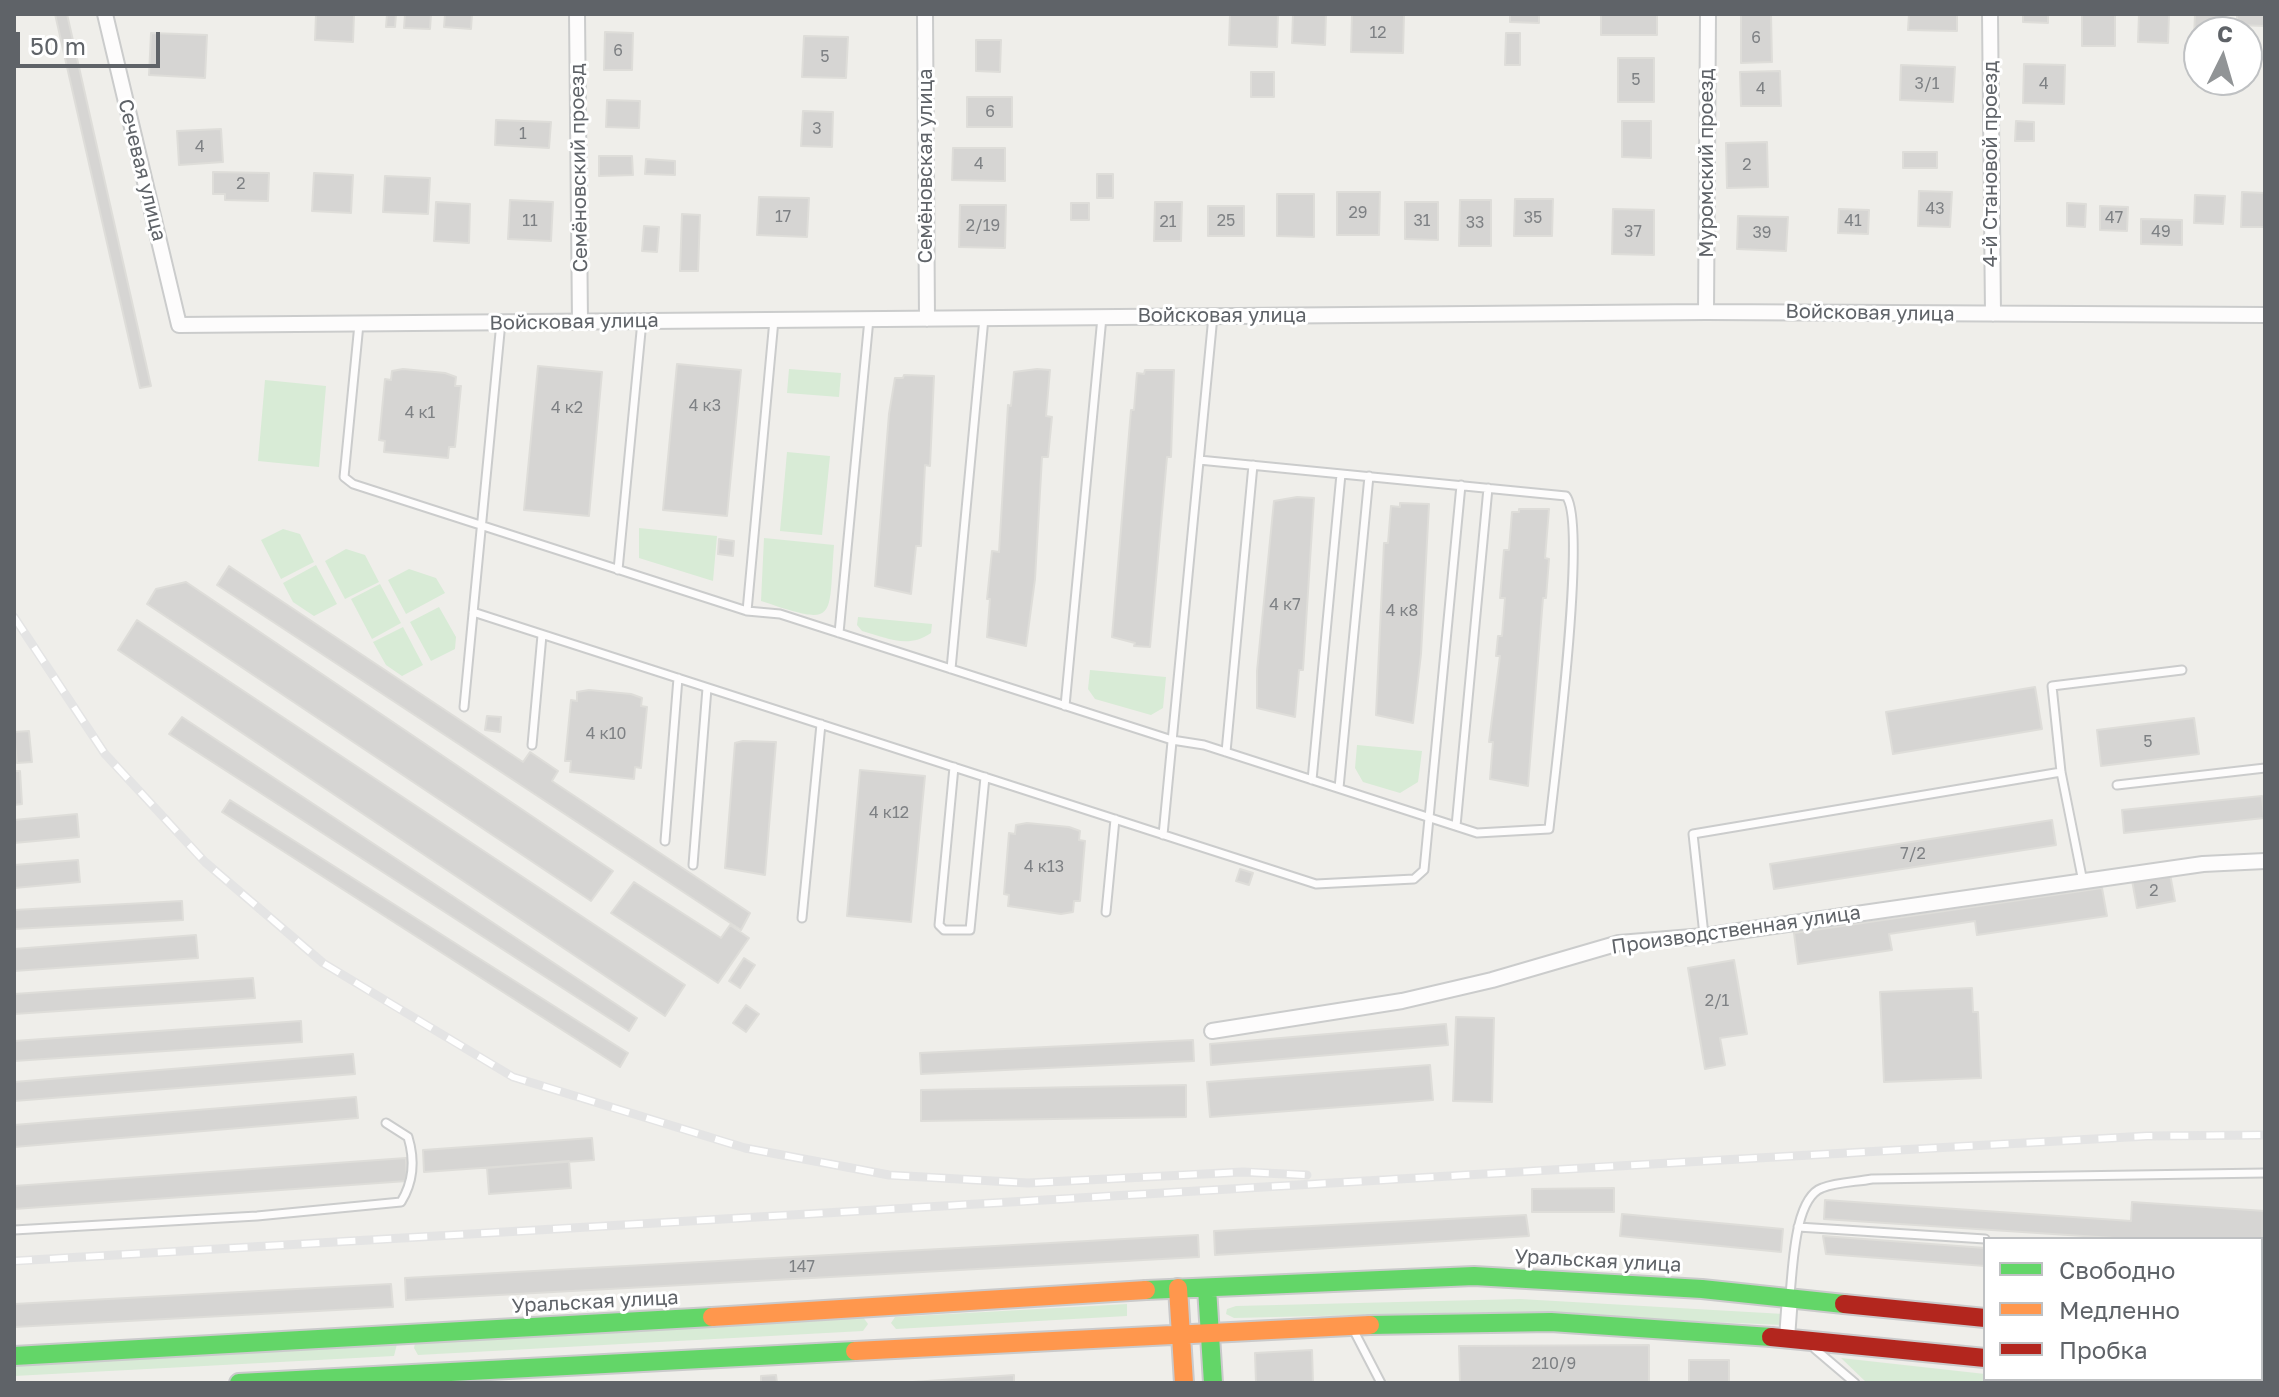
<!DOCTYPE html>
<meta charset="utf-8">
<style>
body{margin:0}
#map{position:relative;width:2279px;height:1397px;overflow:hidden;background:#efeeea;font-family:"Golos Text",sans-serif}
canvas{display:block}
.frame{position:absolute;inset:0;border:16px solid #5f6368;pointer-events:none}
.legend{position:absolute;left:1983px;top:1237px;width:280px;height:144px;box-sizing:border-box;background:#fff;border:2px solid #bfc1c3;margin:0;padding:10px 14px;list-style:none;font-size:24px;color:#5f6368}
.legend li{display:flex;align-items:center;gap:16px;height:40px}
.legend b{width:40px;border:2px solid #bfc1c3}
.north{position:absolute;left:2183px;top:16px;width:80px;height:80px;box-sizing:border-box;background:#fff;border:2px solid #bfc1c3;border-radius:50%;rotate:5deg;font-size:22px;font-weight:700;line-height:32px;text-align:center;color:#5f6368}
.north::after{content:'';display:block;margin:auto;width:28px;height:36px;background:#919496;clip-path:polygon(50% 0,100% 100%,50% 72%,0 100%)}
.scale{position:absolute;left:16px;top:32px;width:144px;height:36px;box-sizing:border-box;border:4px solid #5f6368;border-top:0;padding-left:10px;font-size:24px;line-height:28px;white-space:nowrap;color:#5f6368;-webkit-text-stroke:6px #fff;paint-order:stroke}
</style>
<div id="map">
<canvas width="2279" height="1397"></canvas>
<div class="frame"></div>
<ul class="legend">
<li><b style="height:10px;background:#63d668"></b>Свободно</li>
<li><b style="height:10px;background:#ff974d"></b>Медленно</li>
<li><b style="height:10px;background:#b3261e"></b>Пробка</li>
</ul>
<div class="north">С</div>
<div class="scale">50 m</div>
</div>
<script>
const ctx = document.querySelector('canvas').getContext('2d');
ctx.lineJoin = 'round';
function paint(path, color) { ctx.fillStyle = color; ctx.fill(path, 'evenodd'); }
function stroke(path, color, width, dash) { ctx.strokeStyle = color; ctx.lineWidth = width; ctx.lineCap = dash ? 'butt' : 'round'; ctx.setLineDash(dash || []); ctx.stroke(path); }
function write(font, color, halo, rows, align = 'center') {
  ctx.font = font + ' "Golos Text",sans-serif'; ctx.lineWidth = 6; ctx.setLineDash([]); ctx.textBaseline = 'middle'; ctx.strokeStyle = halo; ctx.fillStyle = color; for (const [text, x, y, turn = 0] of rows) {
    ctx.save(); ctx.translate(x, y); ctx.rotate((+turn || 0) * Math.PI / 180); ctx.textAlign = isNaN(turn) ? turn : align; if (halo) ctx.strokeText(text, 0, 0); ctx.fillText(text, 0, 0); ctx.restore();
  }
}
const green = new Path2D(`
 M789 369 841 373 839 397 787 393Z
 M265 380 326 386 319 467 258 461Z
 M787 452 830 456 822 535 780 531Z
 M639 528 717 536 713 581 639 558Z
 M283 529 300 534 314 562 281 579 261 540Z
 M764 538 834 545C828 621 839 627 761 601Z
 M346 549 365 555 379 582 345 599 325 561Z
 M316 565 337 604 314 616 293 602 283 583Z
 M409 569 436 578 445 593 406 614 388 580Z
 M380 584 401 623 372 639 351 599Z
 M439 607 456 637 455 649 431 661 410 622Z
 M858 617 932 624 931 633C908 649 888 638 862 631L857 625Z
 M403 627 423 665 402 676 386 665 373 642Z
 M1090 670 1166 677 1163 708 1151 715 1095 699 1088 689Z
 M1357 745 1422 751 1418 782 1400 793 1363 782 1355 768Z
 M1520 1299 1784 1314 1782 1325 1488 1312 1234 1318 1226 1314 1227 1309 1236 1306Z
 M1127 1304V1316L896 1329 891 1323 895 1317Z
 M863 1317 868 1324 863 1331 418 1355 414 1348 415 1343Z
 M397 1344 394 1356 14 1376V1361Z
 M1841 1358 1985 1374V1379H2019V1382L1867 1383Z`);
const building = new Path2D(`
 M55 14H67L151 386 140 388Z
 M316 14H354L353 42 315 40Z
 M387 14H396L395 27H386Z
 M405 14H431L430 29 404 28Z
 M445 14H472L471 29 444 27Z
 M1230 14H1278L1277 47 1229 45Z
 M1293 14H1326L1325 45 1292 43Z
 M1352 14H1404L1403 53 1351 52Z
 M1510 14H1539V23L1510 22Z
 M1601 14H1657V35H1601Z
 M1741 14H1771L1772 62 1741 63Z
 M1909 14H1957V31L1908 30Z
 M2023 14H2048V23L2023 22Z
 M2082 14H2115V46H2082Z
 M2139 14H2169L2168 43 2138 42Z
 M2195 14H2222L2221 32H2199V38L2194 37Z
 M2237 14H2265V26L2237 25Z
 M605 32 633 33 632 70H604Z
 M151 33 207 35 205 78 149 75Z
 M1506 33H1520V65H1505Z
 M804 36 848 37 846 78 802 77Z
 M976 40H1001L1000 72 976 71Z
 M1618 58H1654V102H1618Z
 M2024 64 2065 65 2064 104 2023 103Z
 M1901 65 1955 67 1953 102 1900 100Z
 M1780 71 1781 106H1741L1740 72Z
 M1251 72H1274V97H1251Z
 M967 97H1012V127H967Z
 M607 100 640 101 639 128 606 127Z
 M803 111 833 112 832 147 801 146Z
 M496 120 551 122 549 148 495 145Z
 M1622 121H1651V158L1622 157Z
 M2016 121 2034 122V141H2015Z
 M221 129 223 162 179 165 177 131Z
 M1767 142 1768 187 1727 188 1726 143Z
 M953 148H1005V181L952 180Z
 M1903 152H1937V168H1903Z
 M599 156H632L633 175 599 176Z
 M646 159 675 161V175L645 174Z
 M213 172 269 173 268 201 225 200V194H213Z
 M314 173 353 175 351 213 312 211Z
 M1097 174H1113V198H1097Z
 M385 176 430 178 428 214 383 212Z
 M1919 191 1952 192 1950 227 1918 226Z
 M1337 192H1380L1379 235H1337Z
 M2242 192 2265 193V227H2241Z
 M1277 194H1314V237L1277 236Z
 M2195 195 2225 196 2223 224 2194 223Z
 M759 197 809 198 807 237 757 235Z
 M1515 199H1553L1552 236H1514Z
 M510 200 553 202 551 241 508 239Z
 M1460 200H1491V246H1459Z
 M436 202 470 204 469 243 434 241Z
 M1155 202H1182L1181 241H1154Z
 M1405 202H1438V240L1405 239Z
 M1071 203H1089V220H1071Z
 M2067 203 2086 204 2085 227 2067 226Z
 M960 205H1006L1005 248 959 247Z
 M1208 206H1244V236H1208Z
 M2100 206 2128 207 2127 231 2100 230Z
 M1613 209 1654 210V255L1612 254Z
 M1839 209 1869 210 1868 234 1838 233Z
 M682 214 700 215 698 271H680Z
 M1738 216 1788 217 1786 251 1737 249Z
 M2141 219 2182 220V245L2141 244Z
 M644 226 659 227 657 252 642 251Z
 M677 364 741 370 727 516 663 510Z
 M538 366 602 372 589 516 524 510Z
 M403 369 445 373 456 377 455 386H461L455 447H449L448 458 384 452 385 441 379 440 385 379 391 380 392 371Z
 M1037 369 1050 370 1046 416 1052 417 1048 457H1042L1035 579 1026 646 987 637 990 599H987L992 551 999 552 1008 405 1011 406 1014 372Z
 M1145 370H1174L1171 457H1167L1150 647 1134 646 1135 643 1112 637 1131 410H1134L1137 373 1144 374Z
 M904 375 934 376 930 466 925 465 921 546H916L911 594 875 586 889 414 895 378H903Z
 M1297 497 1314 498 1303 670H1299L1295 717 1257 708V671L1274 501Z
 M1400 503 1429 504 1421 654 1413 723 1376 715 1384 543H1388L1391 506 1400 507Z
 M1519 509H1549L1545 558 1549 559 1546 598H1543L1528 786 1490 779 1493 742H1489L1500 656H1496L1498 636H1502L1505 598H1500L1504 550H1509L1512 512H1519Z
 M719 539 734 541 733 556 718 554Z
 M229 566 523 762 530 752 558 771 552 781 750 913 741 930 217 585Z
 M186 582 613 871 591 901 147 604 156 589Z
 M137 620 685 985 665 1016 118 650Z
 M2035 687 2042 729 1893 754 1886 712Z
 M589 690 631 694 642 698 641 706 647 707 641 768 635 767 634 779 570 772 571 761H565L571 700 577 701V692Z
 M487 716 501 717 500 732 485 730Z
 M182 717 637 1018 629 1031 169 734Z
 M2194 718 2199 754 2101 766 2097 730Z
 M29 731 32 762 17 763 14 732Z
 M743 741 776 742 765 875 725 868 735 743Z
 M860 770 925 776 911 922 847 916Z
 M14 771H20L22 804 14 805Z
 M2262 796 2264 818 2124 833 2122 810Z
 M230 800 628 1053 620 1067 222 812Z
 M77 814 79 837 14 843V820Z
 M2052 820 2056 845 1774 889 1770 864Z
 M1027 823 1069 827 1080 831 1079 840 1085 841 1080 901H1074L1073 912 1061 914 1008 906 1009 895 1004 894 1009 833 1015 834 1016 825Z
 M78 860 80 882 14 888V865Z
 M1240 869 1253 873 1249 885 1236 881Z
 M2170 874 2175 901 2137 908 2132 880Z
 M634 882 721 938 730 925 749 938 718 983 611 913Z
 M2102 888 2107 916 1977 935 1975 921 1889 934 1892 950 1798 964 1794 933Z
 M182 901 183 920 14 929V910Z
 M196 935 198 958 14 971V949Z
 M744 958 755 965 740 988 729 981Z
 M1734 960 1747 1034 1720 1038 1725 1065 1705 1069 1688 968Z
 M253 978 255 998 14 1014V994Z
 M1972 988 1973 1012H1978L1981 1078 1884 1082 1880 992Z
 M746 1005 759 1014 746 1032 733 1023Z
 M1456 1017 1494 1018 1492 1102 1453 1101Z
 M301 1021 302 1042 14 1061V1041Z
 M1446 1024 1448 1045 1211 1065 1210 1044Z
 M1193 1040 1194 1061 921 1074 920 1053Z
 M353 1054 355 1074 14 1101V1082Z
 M1430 1065 1433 1100 1210 1117 1207 1082Z
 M1186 1085V1117L921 1121V1090Z
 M356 1097 358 1118 14 1147V1125Z
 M592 1138 594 1160 424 1172 423 1150Z
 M406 1158 407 1181 14 1209V1186Z
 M569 1161 571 1188 489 1194 487 1168Z
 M1614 1188V1212H1532V1189Z
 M1825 1200 2131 1221 2132 1202 2265 1211V1248H2261V1239H2129L1824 1219Z
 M1622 1214 1783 1229 1781 1252 1620 1236Z
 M1526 1215 1529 1236 1215 1255 1214 1231Z
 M1198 1235 1199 1257 406 1300 405 1278Z
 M1823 1236 1985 1248V1266L1826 1254Z
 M391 1284 393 1307 14 1327V1304Z
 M1649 1345V1383H1460L1459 1346Z
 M1312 1350 1313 1383H1256L1255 1353Z
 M1689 1360H1729V1383H1689Z
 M776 1375 777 1383H761V1376Z
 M1014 1375V1383H913V1382Z`);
const lane = new Path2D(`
 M359 324 344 477 353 484 747 611 780 614 1172 740 1204 745 1477 833 1549 829C1554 781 1588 523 1566 496L1199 460
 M618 570 642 321
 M747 611 774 320
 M473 612 1316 884 1414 879 1424 870 1461 485
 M839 633 869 319
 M951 669 984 318
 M1065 706 1102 317
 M464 707 501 322
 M532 745 542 635
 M1226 752 1253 465
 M954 767 939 925 944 930H970L985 777
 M1312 780 1341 474
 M2117 785 2265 768
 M1339 788 1369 476
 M1456 826 1488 488
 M1163 835 1213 316
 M665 841 678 678
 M693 865 707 688
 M2083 882 2061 772 2052 686 2182 670
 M1106 912 1115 819
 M802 918 821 724
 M1704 935 1693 834 2061 772
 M1798 1227 1985 1239
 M14 1230 257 1216 401 1202C414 1181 415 1160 408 1137L386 1123
 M2261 1258H2265
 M1790 1294C1793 1269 1794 1198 1822 1188 1837 1182 1856 1182 1872 1179L2265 1173
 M1354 1331 1381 1383
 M1815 1349 1855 1383
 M2105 1379 2106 1383
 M2028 1383 2034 1379`);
const street = new Path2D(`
 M105 14 179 325 1706 312 2265 315
 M577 14 580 322
 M925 14 927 319
 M1990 14 1993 314
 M1706 312 1708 14
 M1212 1031 1402 1001 1492 980 1619 943 1704 936 2203 864 2265 861
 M1787 1338 1790 1297`);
const fast = new Path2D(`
 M1207 1288 1213 1383
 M1146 1290 1474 1276 1702 1289 1844 1304
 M1370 1325 1551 1322 1771 1337
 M14 1356 712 1317
 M239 1383 855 1351`);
const slow = new Path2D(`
 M1178 1288 1184 1383
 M712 1317 1146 1290
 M855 1351 1370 1325`);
const jam = new Path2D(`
 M1844 1304 1985 1318
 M1771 1337 1985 1358
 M2261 1347 2265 1348
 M2173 1379 2210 1383`);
const rail = new Path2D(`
 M14 617 105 754 205 862 323 963 513 1077 745 1148 889 1175 1028 1183 1243 1172 1307 1175
 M14 1261 1669 1163 2147 1136 2265 1135`);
const numberNames = [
 ["12",1378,33],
 ["6",1756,38],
 ["6",618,51],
 ["5",825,57],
 ["5",1636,80],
 ["3/1",1927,84],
 ["4",2044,84],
 ["4",1761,89],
 ["6",990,112],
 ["3",817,129],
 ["1",523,134],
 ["4",200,147],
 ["4",979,164],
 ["2",1747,165],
 ["2",241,184],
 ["43",1935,209],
 ["29",1358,213],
 ["17",783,217],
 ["35",1533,218],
 ["47",2114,218],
 ["11",530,221],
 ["25",1226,221],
 ["31",1422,221],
 ["41",1853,221],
 ["21",1168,222],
 ["33",1475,223],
 ["2/19",983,226],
 ["37",1633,232],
 ["49",2161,232],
 ["39",1762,233],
 ["4 к3",705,406],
 ["4 к2",567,408],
 ["4 к1",420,413],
 ["4 к7",1285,605],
 ["4 к8",1402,611],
 ["4 к10",606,734],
 ["5",2148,742],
 ["4 к12",889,813],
 ["7/2",1913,854],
 ["4 к13",1044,867],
 ["2",2154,891],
 ["2/1",1717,1001],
 ["147",802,1267],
 ["210/9",1554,1364]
];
const streetNames = [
 ["Муромский проезд",1707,163,-90],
 ["4-й Становой проезд",1991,164,-90],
 ["Семёновская улица",926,166,-90],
 ["Семёновский проезд",579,168,-91],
 ["Сечевая улица",142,170,76],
 ["Войсковая улица",1870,313,1],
 ["Войсковая улица",1222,316],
 ["Войсковая улица",574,322,-1],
 ["Производственная улица",1736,930,-8],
 ["Уральская улица",1598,1261,3],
 ["Уральская улица",595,1302,-3]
];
paint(green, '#d8ebd6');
paint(building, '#d6d5d3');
stroke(building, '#deddd9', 2);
stroke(lane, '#cbcccc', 11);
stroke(street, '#cbcccc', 18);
stroke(fast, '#cacacb', 22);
stroke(slow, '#cacacb', 22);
stroke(jam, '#cacacb', 22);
stroke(lane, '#fdfcfc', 7);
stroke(street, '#fdfcfc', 14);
stroke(fast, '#63d668', 18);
stroke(slow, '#ff974d', 18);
stroke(jam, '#b3261e', 18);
stroke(rail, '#e4e4e4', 9);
stroke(rail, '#fff', 6, [18]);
write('16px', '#7e8184', null, numberNames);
write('20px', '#5f6368', '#fff', streetNames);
</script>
